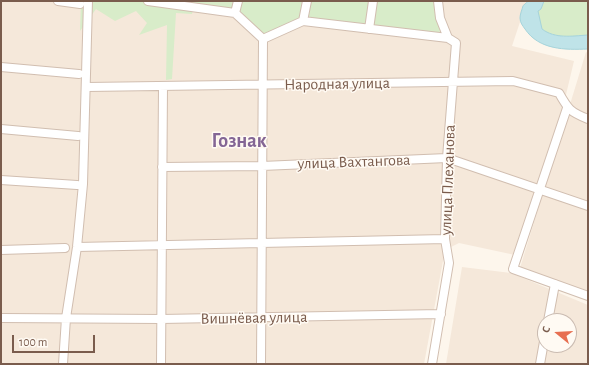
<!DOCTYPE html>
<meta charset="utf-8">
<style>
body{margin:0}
#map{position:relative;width:589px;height:365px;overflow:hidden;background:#fdf6ec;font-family:"Alegreya Sans",sans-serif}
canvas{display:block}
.frame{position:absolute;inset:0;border:2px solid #7a5c4d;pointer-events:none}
.north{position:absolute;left:537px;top:313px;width:40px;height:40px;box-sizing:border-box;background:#fffaf3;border:1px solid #cabbb1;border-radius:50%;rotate:288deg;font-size:11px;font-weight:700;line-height:16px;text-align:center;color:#7a5c4d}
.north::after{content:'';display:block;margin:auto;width:14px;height:18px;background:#e76f51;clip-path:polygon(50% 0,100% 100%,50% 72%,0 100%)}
.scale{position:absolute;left:12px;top:335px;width:83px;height:18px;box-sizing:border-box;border:2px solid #7a5c4d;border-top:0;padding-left:5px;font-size:12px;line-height:14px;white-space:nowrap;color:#7a5c4d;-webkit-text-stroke:3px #fffaf3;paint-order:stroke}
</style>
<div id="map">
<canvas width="589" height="365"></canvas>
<div class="frame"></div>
<div class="north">С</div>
<div class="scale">100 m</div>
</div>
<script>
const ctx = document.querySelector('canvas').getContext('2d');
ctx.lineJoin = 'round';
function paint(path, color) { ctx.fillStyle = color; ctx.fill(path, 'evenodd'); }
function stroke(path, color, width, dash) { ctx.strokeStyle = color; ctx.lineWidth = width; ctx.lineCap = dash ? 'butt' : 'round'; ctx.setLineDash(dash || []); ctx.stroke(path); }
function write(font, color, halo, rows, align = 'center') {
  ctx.font = font + ' "Alegreya Sans",sans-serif'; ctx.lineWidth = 3; ctx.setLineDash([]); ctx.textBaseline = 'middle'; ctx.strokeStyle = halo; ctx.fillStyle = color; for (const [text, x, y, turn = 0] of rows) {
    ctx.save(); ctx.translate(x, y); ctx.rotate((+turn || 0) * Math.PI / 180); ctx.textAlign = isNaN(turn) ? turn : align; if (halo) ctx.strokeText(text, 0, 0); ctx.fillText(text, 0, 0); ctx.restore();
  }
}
const residential = new Path2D(`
 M1 1H527L512 46 574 61 564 103 515 255 459 243 445 250 424 364H1Z
 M586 52 588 53V292L520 268Z
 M462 267 511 273 588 305V364H446ZM545 321H569V345H545Z`);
const green = new Path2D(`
 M81 1H236L234 11 194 5 192 14 176 13 172 79 166 80 167 25 139 35 147 23 136 11 115 21 96 9 80 31Z
 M239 1H435L440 33 301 19 263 37 237 13Z
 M544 1H588V35C577 36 550 39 542 29 538 25 539 16 537 11L541 9Z`);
const water = new Path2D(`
 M529 1H544L541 9 538 11 542 29C555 39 572 36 588 35V49C565 50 539 50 525 29 523 26 520 23 520 18 520 14 522 10 523 6Z`);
const minor = new Path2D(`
 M58 1 80 4
 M148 1 235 13 263 39 303 21 448 38
 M235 13 238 1
 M303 21 307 1
 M369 29 373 1
 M1 67 79 74
 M87 87 513 81 559 93C568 109 570 112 588 119
 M567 108 513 269 588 296
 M1 129 78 136
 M162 167 262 166 447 158 588 206
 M1 180 77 185
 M77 247 445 239
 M1 250 65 248
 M1 318 161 319 441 314
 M548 321 555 284
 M63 364 66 318 77 247 83 184 88 1
 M161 364 163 86
 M261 364 263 39
 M432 364 449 263 445 239 447 158 456 43 448 38 440 18 438 1
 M540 364 545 336`);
const streetNames = [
 ["Народная улица",337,84,-1],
 ["улица Вахтангова",354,162,-2],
 ["улица Плеханова",448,180,-88],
 ["Вишнёвая улица",254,318,-1]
];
const districtNames = [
 ["Гознак",239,141]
];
paint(residential, '#f5e8da');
paint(green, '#d8ecc9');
paint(water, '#bfe3e8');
stroke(water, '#a5d3da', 1);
stroke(minor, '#d1beb0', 10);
stroke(minor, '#fff', 8);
write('16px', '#7a5c4d', '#fffaf3', streetNames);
write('bold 20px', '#846695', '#fffaf3', districtNames);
</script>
